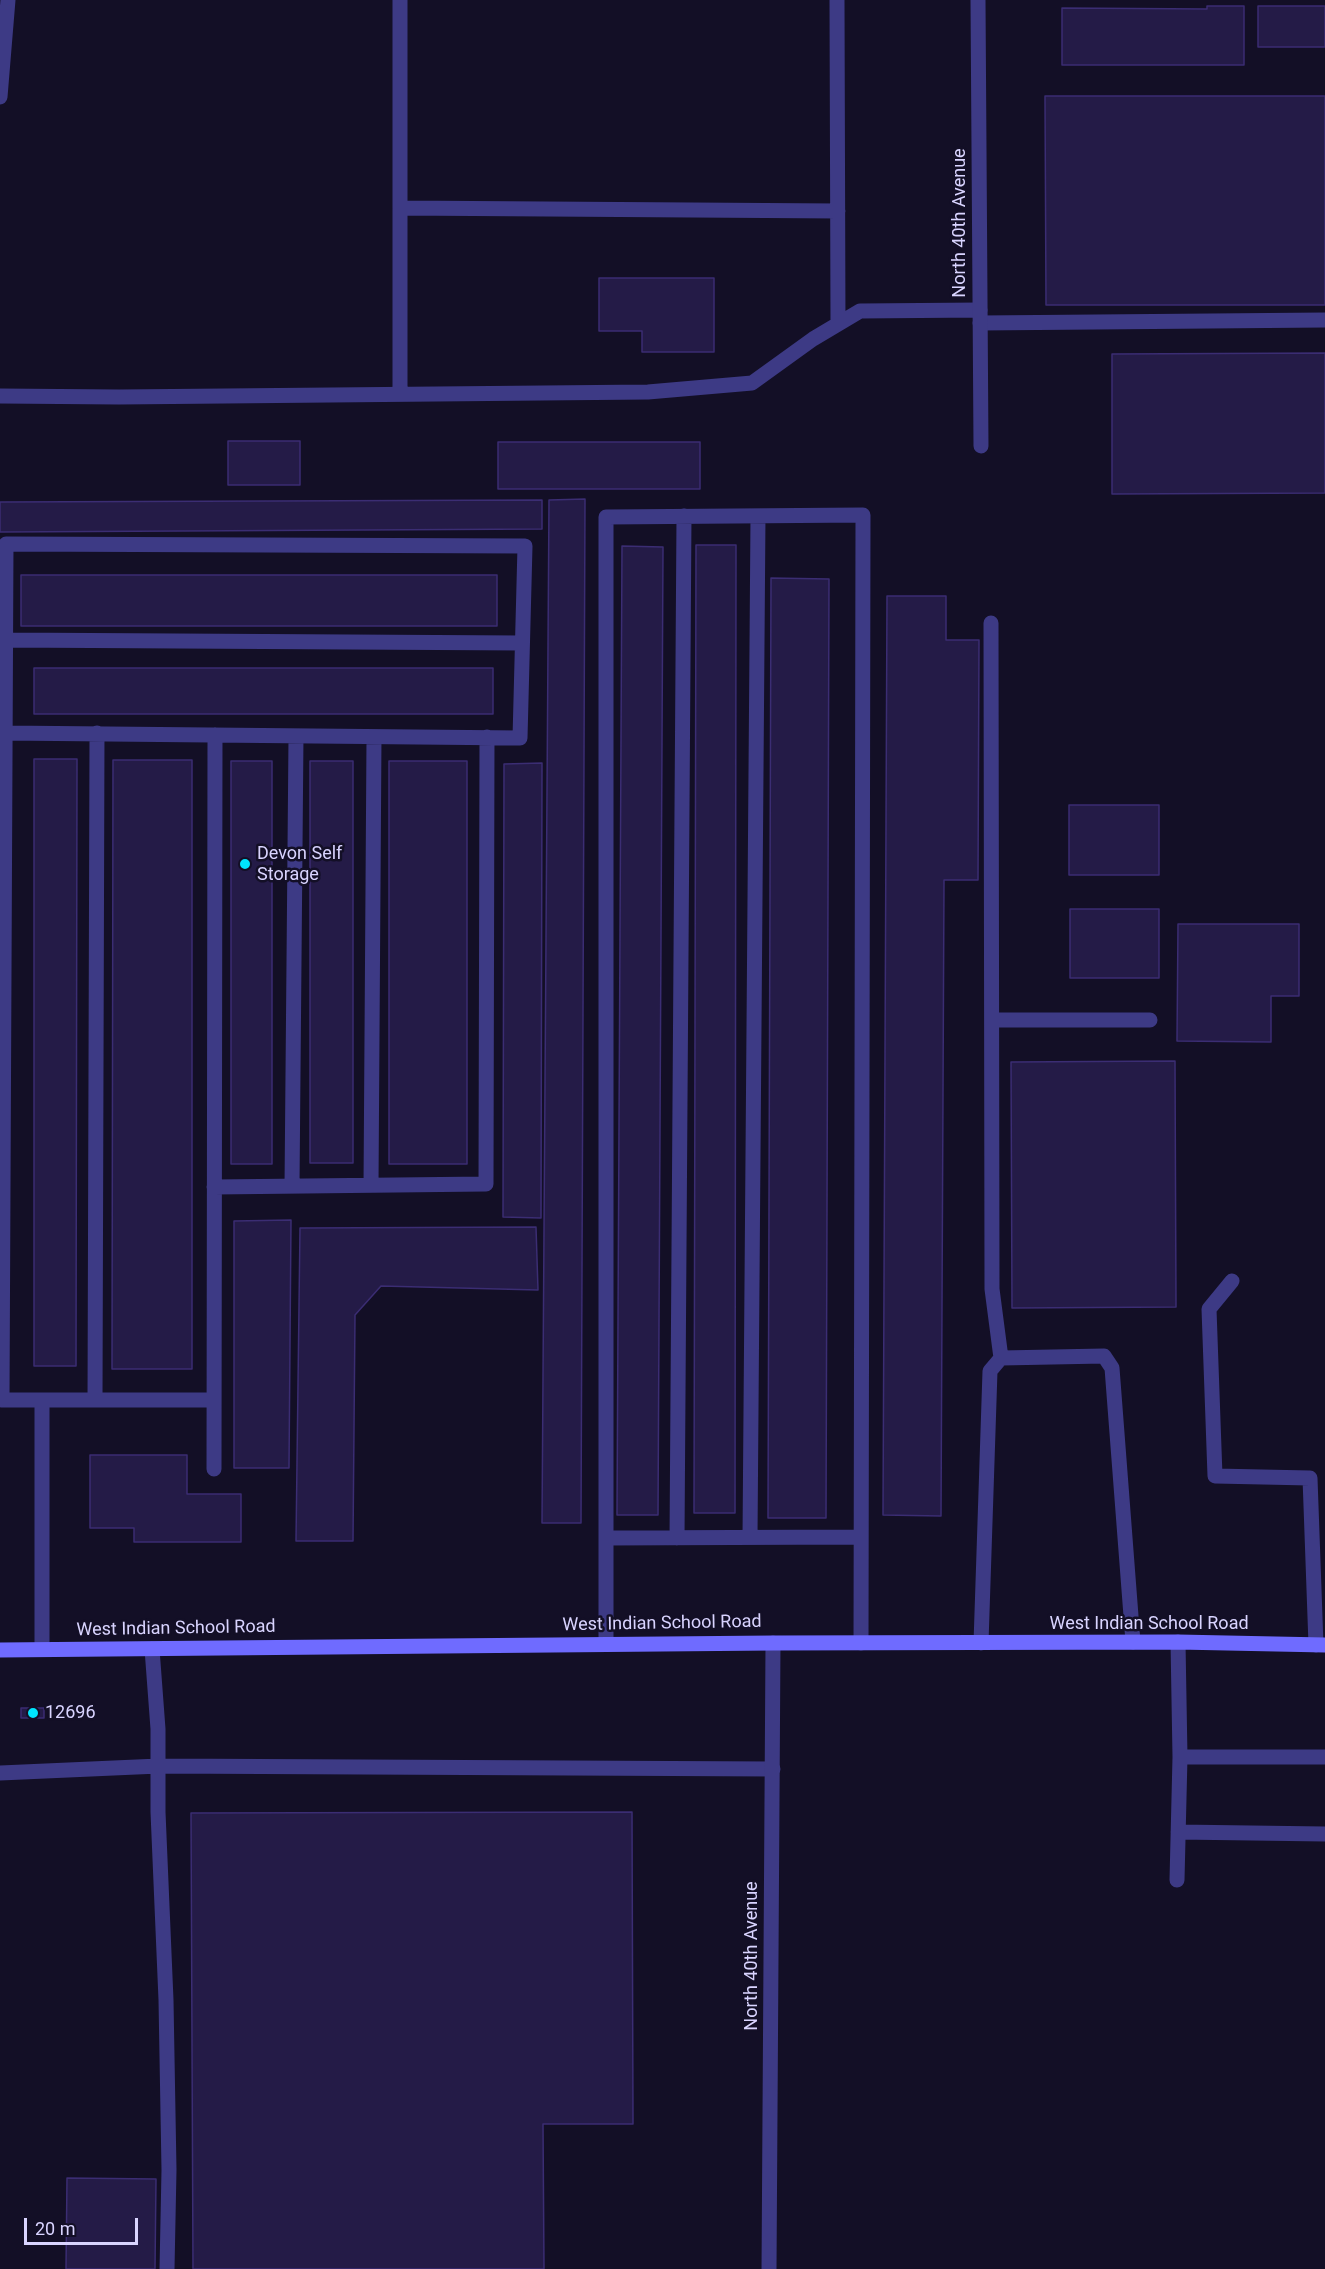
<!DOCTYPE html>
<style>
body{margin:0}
#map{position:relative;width:1325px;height:2269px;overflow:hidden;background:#130f26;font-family:Roboto,sans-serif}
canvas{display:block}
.scale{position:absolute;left:24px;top:2218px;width:114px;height:27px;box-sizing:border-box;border:3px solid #d9d4ff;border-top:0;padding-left:8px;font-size:18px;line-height:21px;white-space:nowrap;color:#d9d4ff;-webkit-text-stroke:4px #130f26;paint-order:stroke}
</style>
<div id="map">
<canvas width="1325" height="2269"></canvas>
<div class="scale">20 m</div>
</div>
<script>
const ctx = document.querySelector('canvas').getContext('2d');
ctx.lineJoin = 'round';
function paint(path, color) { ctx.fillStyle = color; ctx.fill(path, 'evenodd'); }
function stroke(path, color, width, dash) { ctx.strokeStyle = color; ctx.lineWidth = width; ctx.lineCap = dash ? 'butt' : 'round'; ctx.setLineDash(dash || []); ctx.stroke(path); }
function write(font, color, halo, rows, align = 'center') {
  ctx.font = font + ' Roboto,sans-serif'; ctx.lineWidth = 5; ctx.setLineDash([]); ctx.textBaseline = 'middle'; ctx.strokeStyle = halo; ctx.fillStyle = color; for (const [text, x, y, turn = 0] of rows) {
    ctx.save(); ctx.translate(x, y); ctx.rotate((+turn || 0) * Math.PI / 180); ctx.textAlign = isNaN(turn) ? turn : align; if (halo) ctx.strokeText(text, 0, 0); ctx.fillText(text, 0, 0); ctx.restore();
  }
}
const building = new Path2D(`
 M1207 6H1244V65H1062V8L1207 9Z
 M1258 6H1325V47H1258Z
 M1045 96H1325V305H1046Z
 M599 278H714V352H642V331H599Z
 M1325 353V493L1112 494V354Z
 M228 441H300V485H228Z
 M498 442H700V489H498Z
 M585 499 581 1523H542L549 500Z
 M542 500V529L0 532V502Z
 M696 545H736L735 1513H694Z
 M622 546 663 547 658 1515H617Z
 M21 575H497V626H21Z
 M771 578 829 579 826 1518H768Z
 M887 596H946V640H979L978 880H944L941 1516 883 1515Z
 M34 668H493V714H34Z
 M34 759H77L76 1366H34Z
 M113 760H192V1369H112Z
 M231 761H272V1164H231Z
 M310 761H353V1163H310Z
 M389 761H467V1164H389Z
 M542 763 541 1218 503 1217 504 764Z
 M1069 805H1159V875H1069Z
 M1070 909H1159V978H1070Z
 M1178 924H1299V996H1271V1042L1177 1041Z
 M1175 1061 1176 1307 1012 1308 1011 1062Z
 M291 1220 289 1468H234V1221Z
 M536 1227 538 1290 381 1286 355 1315 353 1541H296L300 1228Z
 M90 1455H187V1494H241V1542H134V1528H90Z
 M21 1708H44V1718H21Z
 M632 1812 633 2124H543L544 2269H193L191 1813Z
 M67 2178 156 2179 155 2269H66Z`);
const service = new Path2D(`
 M400 0V394
 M837 0 838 324
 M0 97 8 0
 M400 208 838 211
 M980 323 1325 320
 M0 396 119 397 648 392 752 383 813 339 860 311 980 310
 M991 623 992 1289 1001 1358
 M5 640 522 643
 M5 733 520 738 525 546 6 544 2 1400H214
 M992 1020H1150
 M371 1185 374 737
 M292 1186 296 736
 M214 1187 486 1184 487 737
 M1232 1281 1209 1309 1215 1476 1310 1478 1316 1645
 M42 1400V1649
 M95 1400 97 733
 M214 1469 215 735
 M750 1537 758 516
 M606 1538 861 1537
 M677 1538 684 516
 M981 1643 990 1371 1001 1358 1104 1356 1112 1368 1133 1642
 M606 1644V517L863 515 861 1643
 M152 1649 158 1729V1812L166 2000 169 2170 167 2269
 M1180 1757H1325
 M0 1773 159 1766 773 1769
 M1178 1832 1325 1834
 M1177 1880 1180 1757 1178 1642`);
const minor = new Path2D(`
 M978 0 981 446
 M769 2269 773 1643`);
const secondary = new Path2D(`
 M0 1650 773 1643 1178 1642 1325 1645`);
const markers = [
 [245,864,6,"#00e5ff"],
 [33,1713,6,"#00e5ff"]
];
const streetNames = [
 ["North 40th Avenue",960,223,-90],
 ["West Indian School Road",662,1624,-1],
 ["West Indian School Road",1149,1624],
 ["West Indian School Road",176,1629,-1],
 ["North 40th Avenue",752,1956,-90]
];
const poiNames = [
 ["Devon Self",257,854],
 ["Storage",257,875],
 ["12696",45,1713]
];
paint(building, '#241b47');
stroke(building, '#3b2d73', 1.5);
stroke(service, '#3d3a85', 15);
stroke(minor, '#3d3a85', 15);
stroke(secondary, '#6f6bff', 15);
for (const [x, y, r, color] of markers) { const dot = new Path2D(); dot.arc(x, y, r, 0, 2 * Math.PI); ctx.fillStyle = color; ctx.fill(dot); stroke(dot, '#130f26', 2); }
write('18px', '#d9d4ff', '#130f26', streetNames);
write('18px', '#d9d4ff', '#130f26', poiNames, 'left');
</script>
